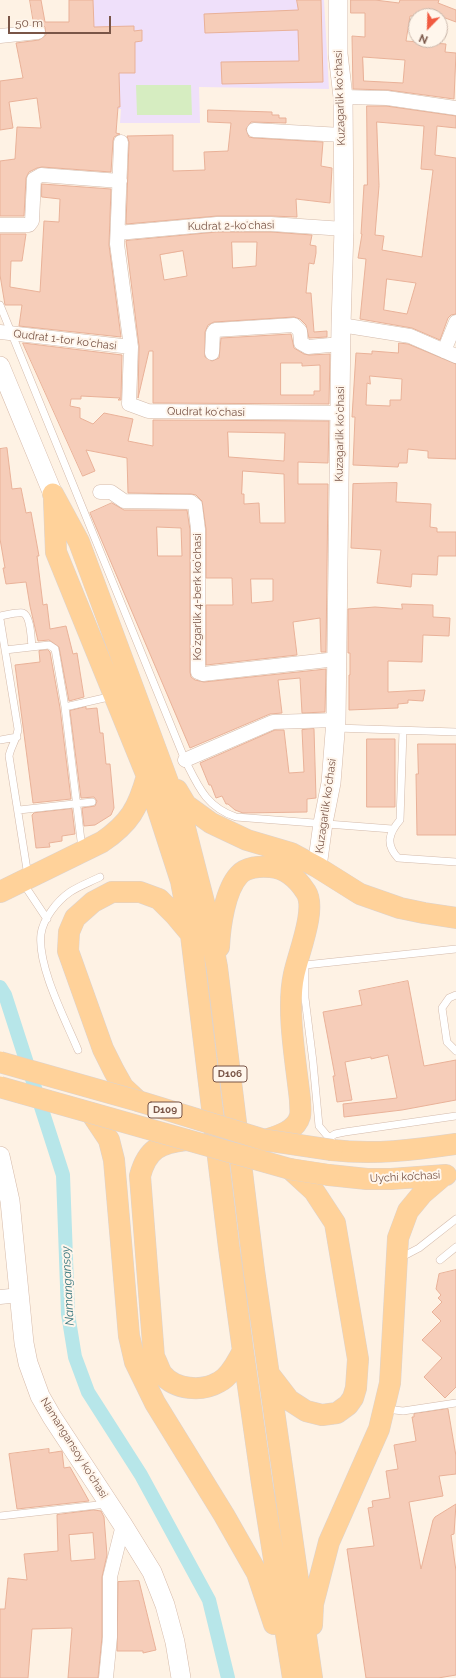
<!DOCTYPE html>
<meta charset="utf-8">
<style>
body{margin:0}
#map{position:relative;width:456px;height:1678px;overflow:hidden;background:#fef2e4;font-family:Raleway,sans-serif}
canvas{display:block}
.north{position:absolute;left:408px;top:8px;width:40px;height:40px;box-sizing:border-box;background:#fff6ec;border:1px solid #c9b6aa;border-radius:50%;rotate:203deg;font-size:11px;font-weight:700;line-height:16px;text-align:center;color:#795547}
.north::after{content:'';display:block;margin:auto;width:14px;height:18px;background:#f15a40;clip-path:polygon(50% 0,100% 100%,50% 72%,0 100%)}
.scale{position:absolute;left:8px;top:16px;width:103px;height:18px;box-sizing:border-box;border:2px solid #795547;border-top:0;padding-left:5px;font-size:12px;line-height:14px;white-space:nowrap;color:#795547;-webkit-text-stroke:3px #fff6ec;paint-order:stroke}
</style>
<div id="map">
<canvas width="456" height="1678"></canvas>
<div class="north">N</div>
<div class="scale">50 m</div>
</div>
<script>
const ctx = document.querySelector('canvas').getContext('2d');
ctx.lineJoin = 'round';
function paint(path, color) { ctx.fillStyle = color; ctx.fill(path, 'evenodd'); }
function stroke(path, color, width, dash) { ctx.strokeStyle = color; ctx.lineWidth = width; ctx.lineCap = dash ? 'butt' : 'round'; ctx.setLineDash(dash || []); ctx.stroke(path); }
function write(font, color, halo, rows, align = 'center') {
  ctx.font = font + ' Raleway,sans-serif'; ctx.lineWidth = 4; ctx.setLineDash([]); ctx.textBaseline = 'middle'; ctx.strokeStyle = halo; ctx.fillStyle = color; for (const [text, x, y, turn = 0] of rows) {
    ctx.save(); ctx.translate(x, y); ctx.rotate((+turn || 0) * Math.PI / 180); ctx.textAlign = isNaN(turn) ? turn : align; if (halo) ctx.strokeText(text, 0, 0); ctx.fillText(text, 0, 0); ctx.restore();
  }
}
const education = new Path2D(`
 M73 0H324L329 89 199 87 200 123H120L121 109 88 108Z`);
const green = new Path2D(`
 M136 85H191L192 115H137Z`);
const canal = new Path2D(`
 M0 987 5 995 63 1175 68 1314 75 1357 88 1392 141 1475 209 1600 228 1678`);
const building = new Path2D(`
 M30 0H41L45 22H69V0H93L94 27 134 26V31L142 30V41L135 42V73H119L120 107H118L116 133 120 134 114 137 113 141 111 172 42 167 37 168 29 172 26 178 24 216H0V161L15 159 17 127 41 128 37 98 9 102 13 128 0 130V81L23 78 16 43 39 40 46 35 45 27 41 24H34Z
 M297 0H321L323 82 222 84 221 62 299 61 298 30 205 33 204 14 298 10Z
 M351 0H375L399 3 400 0H439L438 3 456 10V22L440 16H410L406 41 446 44 445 52 456 53 454 99 388 90 353 89 352 36 365 37V13H351ZM363 57 405 60 403 83 364 81Z
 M367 106H386L456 116V128L437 126 435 155 456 158V314L451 315 448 318 440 340 412 328 360 319 366 259 358 258 362 234H361L364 185H367ZM377 122 424 126 421 169 433 170 422 257 382 250 384 236 375 235 379 186ZM387 279 416 283 407 314 384 310Z
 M208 110 272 112V115H279V118H286V123L251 122 246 129 249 137 254 138 323 142 321 166 332 168 330 203 296 199 297 217 271 216H217L126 224 129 142 127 136 173 135V171L205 170 204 152 228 151 231 123 208 122Z
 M42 184 111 189 109 245 121 337 19 326 22 305H5L0 275V234H26L22 261H11L10 287 40 292 44 221 59 222 60 199 42 197Z
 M217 232H271L312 235 310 245 316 246V253L314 264 309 263 306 293H311L314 332 327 331V337L309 338 306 325 300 319 294 317 214 322 208 325 205 332V357L212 361 219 358 221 338 291 334 294 348 304 354 309 355 330 354 329 404 153 403V351H149L138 398 139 346 126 241ZM232 242H257L256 266 233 268ZM183 251 187 276 164 280 160 255ZM281 363H302V366L320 365V391H314V395H281Z
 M23 343 122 355 121 400H118L120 398 81 396V399H71L70 406 80 408V418L93 424 104 413 133 419 128 441 153 446V420L329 421 328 463 298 462V484H328L326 652H321L320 618 293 622 297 655 206 665V605H233L232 578H206V529L202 501 196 495 191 494 128 493 127 458 86 450 95 471 83 476ZM228 432 285 433 284 461 229 457ZM243 471 284 474 285 523H260L259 503 244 504V494H242ZM251 579H273V601L252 603Z
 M399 343 408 344 456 364V459L428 458V451L408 449 407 463H399L398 467 353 465 355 417H352L356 353 372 354V351L398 353ZM370 376 402 379 401 400H390V406L366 405 367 383 370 384Z
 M7 448 12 489 21 488 26 513 31 512 39 556H37L43 605 47 604 50 629 66 626 73 654 77 653 84 697 69 701 59 647 49 640 38 641 30 606 26 582 6 584 3 568H5L0 539V449Z
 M397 483 396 502 431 504 430 527 437 528V532H456V556H438L437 575 412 574 411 587 377 583 381 550 351 548 353 484Z
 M112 503 124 510H187L190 530V672L191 677 195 680 204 682 326 669 325 712 302 713 300 678 278 680 282 713 270 714 190 748 90 513ZM157 527 181 528 182 556H158Z
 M402 604 433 605V617L450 618 449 636 423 635 422 662 388 661V692L425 690 423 701 408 700V703L398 704V708L349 710V675H350V653H348V609L375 607 402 609Z
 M48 650 50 652 60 708 71 799 33 803 15 665 40 662 39 651Z
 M86 707V709L97 708 100 733H103L106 764H110L114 808 111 815 95 825 84 826 82 808 95 806 97 801 94 797 81 798 70 711Z
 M314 729 316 798 307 799V812L243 813 235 810 228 804H226L222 796 216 798 211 785H209L200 763 275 730H284L289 773 304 772 302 730Z
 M367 739H395V807H367Z
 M418 744H456V835H417L416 774H418Z
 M72 809 75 834 62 836V841L49 843 50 847 36 848 32 815 34 813Z
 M408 981 424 1066 456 1060V1100L402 1110 344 1117 343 1104 397 1098 388 1055 371 1059V1057L345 1062 352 1100 337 1102 333 1076H335L323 1012 362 1005 359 991Z
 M456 1270V1387L445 1398 424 1377 442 1358 422 1340 441 1321 432 1312 442 1302 438 1298 441 1295 436 1289 439 1274Z
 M448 1409 456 1456V1474L439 1476 443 1496 409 1502 421 1569 433 1520 435 1517 456 1504 454 1534 451 1535 456 1571V1675L438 1678H366L347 1549 374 1546 368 1508 373 1507 372 1501 390 1498 386 1471 398 1469 394 1445 416 1441 412 1417H414V1414Z
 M49 1449V1453L62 1451 64 1468 70 1467 89 1501 17 1509 9 1454Z
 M94 1510 101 1511 104 1517 107 1555 102 1577V1637L98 1678H68L72 1628 32 1629 28 1678H0V1609H5L8 1578 27 1580 24 1554 58 1551 57 1515ZM93 1533 95 1559 71 1561 69 1535Z
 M139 1581 156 1650 143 1653V1651H117L118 1582Z`);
const lane = new Path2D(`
 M0 305 185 760C198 786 206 807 236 817L392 829
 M0 616C6 615 17 612 23 613 31 616 31 639 32 647
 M0 619 18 729C17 739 11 746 9 756L28 876
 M5 650 49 645 55 649 65 707 82 849
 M65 707 113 696
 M336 728 456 732
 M403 731 400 820C389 833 385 844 398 858L456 862
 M0 740 17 737
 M19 810 92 802
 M23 883 47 919
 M305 965V998L313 1062 319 1126 335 1145
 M302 968 305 965 456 949
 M456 995 449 998 442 1008 447 1042 456 1051
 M78 1050C66 1021 37 966 41 934 43 919 57 901 70 892 79 886 90 882 100 877
 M329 1138 335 1134 345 1132 456 1116
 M400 1258 419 1248 456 1219
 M440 1260 456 1247
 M386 1409 403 1411 456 1403
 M0 1516 107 1504`);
const street = new Path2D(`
 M0 36 38 32
 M343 97 387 98 456 108
 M254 130 342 135
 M121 142 117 244 131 347 129 404 148 411 340 413
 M0 225H29L32 221 34 179 41 175 120 181
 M118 233 217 224H271L344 229
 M341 325 410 336 456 356
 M0 332 131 347
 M444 351 456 322
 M212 353 213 333 215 330 294 325 300 331 301 343 308 347 341 344
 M100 492H111L124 501 191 502 195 505 198 529V672L203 674 337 659
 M185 760 273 722 336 720
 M0 1297 20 1295
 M106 1678 110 1637V1577L123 1525`);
const secondary = new Path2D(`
 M0 366 53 494
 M317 867 323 823 331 783 336 720 341 325 344 229 343 97 338 54V0
 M0 1156 10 1201 24 1343 28 1363 40 1396 52 1417 123 1525 152 1572 165 1605 175 1642 181 1678`);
const primary = new Path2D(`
 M53 494 79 542 185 828 207 914 217 967 254 1270 312 1678
 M54 500 56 552 147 776 181 881 191 935 229 1248 243 1351 262 1484 293 1678
 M177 790 186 805 211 823 247 840 291 853 317 867 360 894 400 908 424 913 456 918
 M0 892 102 842C130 823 138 808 147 776
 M219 947C220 926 225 890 239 875 246 867 260 866 270 867 286 868 297 878 306 892 317 909 298 954 294 974 286 1010 296 1062 300 1100 300 1105 301 1112 300 1116 296 1131 278 1136 265 1140
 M138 1101 123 1087 114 1071 103 1049 68 951 69 932 75 918 93 902 112 892H140L159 899 175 915 190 933
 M91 1113 109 1140 114 1160 129 1336 135 1362 155 1403 224 1515 257 1573 274 1624
 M186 1140C160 1143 147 1149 140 1176L154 1357C157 1362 159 1369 162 1374 175 1390 202 1392 219 1382 231 1376 237 1361 243 1351
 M332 1150C373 1155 415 1150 456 1144
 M329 1175 367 1179H391L446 1175
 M269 1374 289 1400 306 1411 322 1415 337 1413 348 1405 353 1398 356 1388 358 1359 335 1223 314 1191 290 1169
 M312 1625 313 1604 329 1542 379 1429 390 1383 398 1238 408 1211 422 1194 443 1176`);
const primaryBridge = new Path2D(`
 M0 1062 138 1101 265 1140 332 1150
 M0 1087 290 1169 329 1175`);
const shields = [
 [230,1074,34],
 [165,1110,34]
];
const shieldNames = [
 ["D106",230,1074],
 ["D109",165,1110]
];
const streetNames = [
 ["Kuzagarlik koʻchasi",340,98,-92],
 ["Kudrat 2-koʻchasi",231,226,-1],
 ["Qudrat 1-tor koʻchasi",65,340,7],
 ["Qudrat koʻchasi",206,412,1],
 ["Kuzagarlik koʻchasi",340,434,-89],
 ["Koʻzgarlik 4-berk koʻchasi",198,597,-90],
 ["Kuzagarlik koʻchasi",326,806,-82],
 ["Uychi ko’chasi",405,1177,-3],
 ["Namangansoy ko'chasi",74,1448,58]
];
const waterNames = [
 ["Namangansoy",68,1286,-93]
];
paint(education, '#efe0fa');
paint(green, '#d6edc1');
stroke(canal, '#b7e6e9', 14);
paint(building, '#f6cdb9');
stroke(building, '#e9b198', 1);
stroke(lane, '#d3baab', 8);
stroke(street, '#d3baab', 15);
stroke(secondary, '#d6baa9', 20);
stroke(primary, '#dcd3cf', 22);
stroke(lane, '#fff', 7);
stroke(street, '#fff', 14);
stroke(secondary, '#fff', 19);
stroke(primary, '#ffd29a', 21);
stroke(primaryBridge, '#dcd3cf', 22, []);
stroke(primaryBridge, '#ffd29a', 21);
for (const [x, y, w] of shields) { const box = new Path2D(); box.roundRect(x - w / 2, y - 8, w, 16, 3); ctx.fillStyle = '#fff6ec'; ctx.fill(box); stroke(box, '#795547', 1); }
write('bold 10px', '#795547', null, shieldNames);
write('11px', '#795547', '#fff6ec', streetNames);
write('italic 12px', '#3a787f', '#fff6ec', waterNames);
</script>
